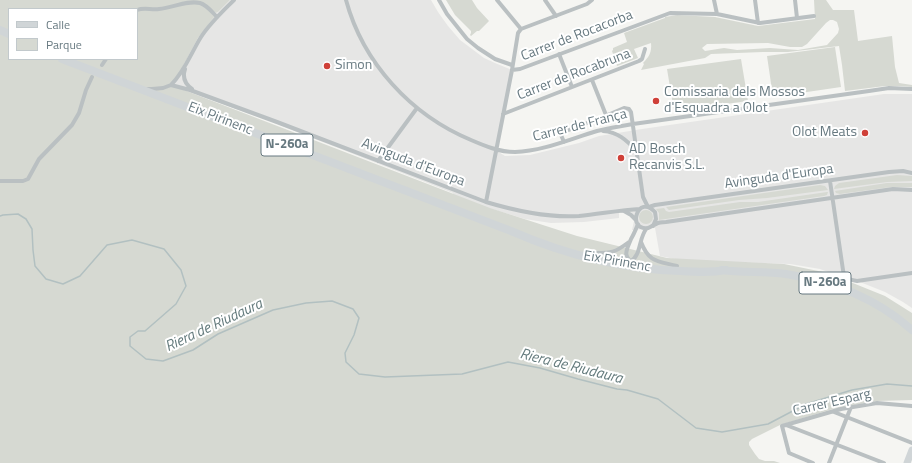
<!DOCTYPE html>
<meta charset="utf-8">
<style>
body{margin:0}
#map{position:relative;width:912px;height:463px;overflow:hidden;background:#f5f5f2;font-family:"Titillium Web",sans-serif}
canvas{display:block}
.legend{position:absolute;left:8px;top:8px;width:130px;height:52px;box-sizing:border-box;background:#fff;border:1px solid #c2c9cc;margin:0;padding:5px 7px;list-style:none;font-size:12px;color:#677980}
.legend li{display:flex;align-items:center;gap:8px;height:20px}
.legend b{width:20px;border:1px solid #c2c9cc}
</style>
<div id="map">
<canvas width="912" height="463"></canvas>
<ul class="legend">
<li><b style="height:5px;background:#d0d5d7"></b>Calle</li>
<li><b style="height:11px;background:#d6d9d2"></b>Parque</li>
</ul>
</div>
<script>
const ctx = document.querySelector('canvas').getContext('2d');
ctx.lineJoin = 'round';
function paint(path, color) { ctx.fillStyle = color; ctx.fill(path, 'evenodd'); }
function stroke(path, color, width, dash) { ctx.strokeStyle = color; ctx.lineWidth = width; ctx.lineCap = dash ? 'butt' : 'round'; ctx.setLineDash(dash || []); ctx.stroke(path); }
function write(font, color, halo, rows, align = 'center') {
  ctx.font = font + ' "Titillium Web",sans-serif'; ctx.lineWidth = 4; ctx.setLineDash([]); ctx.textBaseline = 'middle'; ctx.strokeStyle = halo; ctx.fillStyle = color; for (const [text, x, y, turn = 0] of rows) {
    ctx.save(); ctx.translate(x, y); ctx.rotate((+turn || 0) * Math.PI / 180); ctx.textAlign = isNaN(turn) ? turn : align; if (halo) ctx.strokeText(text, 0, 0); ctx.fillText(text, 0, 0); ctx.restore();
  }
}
const built = new Path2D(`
 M230 0H431L438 12 448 26 460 40 484 58 495 63 512 70 497 151 505 156 530 155 579 143 599 136 642 129 884 94H912V308L903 302 885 292 860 282H850L834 274 820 269 790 264 703 261 675 259 660 256 655 228 632 230 634 221 630 216 626 213H619V218L584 222 551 223 525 219 452 197 453 193 264 119 175 87 173 81 182 68 198 38 213 17Z`);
const green = new Path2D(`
 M0 0H230L218 12 216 13 213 11 214 17 198 38 182 68 171 85 490 208 577 236 667 258 784 264 828 273 885 296 912 313V400L877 401 833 409 780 425 752 439 749 442V445L755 454 759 459 765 461H774L780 463H0ZM9 9H137V59H9Z
 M446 0H472L477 8 489 21 479 31H477L471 36 470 35 471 33V31L455 15Z
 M814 0H826L833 10H854L858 41 892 36 895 67 899 83 912 85V87L901 86H885L845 91 842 65 839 46 788 52H763L711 54 705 58 641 70 644 64 643 63C649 57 652 52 651 43L634 49 638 58 617 66 612 51 613 50V48L627 42 624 33 665 18V17L677 15 715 17 758 26 815 19ZM830 20H833L837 22 839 29 838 33 827 45 798 50 770 48 737 50 724 48 705 51 702 48 707 44 768 43 790 47H802L807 44 826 23Z
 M835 47 841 87 773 97 767 56Z
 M741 59 748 101 674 111 667 69Z
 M897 175 912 176V181L887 182 834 189 835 186 839 183Z
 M887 183H912V187H891L840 194 836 193 835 191Z
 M820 185 825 186 828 190 767 198 739 200 669 210 666 207Z
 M827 192H828L827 195 824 196 659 220V213L656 209 664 208 666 211 669 212 740 202H758Z
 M639 217a7 7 0 1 1 14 0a7 7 0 1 1-14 0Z`);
const stream = new Path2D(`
 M0 216 3 215 18 214 26 219 32 229 33 250 35 266 46 279 63 284 80 276 107 245 132 240 164 249 181 270 186 286 176 304 145 331H138L130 337V346L146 359 163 361 193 350 218 334 273 310 306 303 332 301 353 309 359 318 354 335 345 353 346 362 359 374 385 377 462 374 508 362 540 368 578 379 617 389 627 390 658 399 696 428 722 432 768 424 806 404 852 390 887 384 912 386`);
const minor = new Path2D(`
 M346 0C363 63 411 115 471 140 485 146 499 152 515 152 543 151 570 139 597 131 609 128 621 126 633 124L869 91 889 88 912 89
 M439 0 447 14 467 39 478 48 495 59 512 65
 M497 0 521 29
 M545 0 556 16
 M714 0 717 14
 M755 0 758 23
 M795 0 797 18
 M137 10C144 7 151 10 159 9 173 8 186 0 200 3 207 5 212 12 217 17
 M521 29 587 4 592 0
 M559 54 572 87
 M102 65 106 59
 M185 69C182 78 185 84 192 89
 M512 70 520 69 670 13 717 14 760 23 814 16
 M592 80 606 115
 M171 85C185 71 191 53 201 37 210 23 222 12 234 0
 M147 89H152L163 88 171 85 190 90 277 122 486 202C516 211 548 218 579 216 600 214 620 210 640 209
 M503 114 639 61 642 59 645 49
 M603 131C618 132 626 140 636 150
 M564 142 561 135 566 131 603 117 624 108 629 109 631 112 643 197 648 207
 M378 161 417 108
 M0 181H23L28 179 39 159 72 125 79 113 86 90 92 77
 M830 181 843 270C844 278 850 280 857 281L912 273
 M486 202 512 70 518 33 521 29
 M649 207 655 205 889 172 903 171 912 173
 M624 211 631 215 636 220
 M653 226 656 219 655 212C638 193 626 231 648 228 651 227 653 225 656 224 659 222 663 222 666 222L893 189 912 190
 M641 242C649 263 658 261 677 266
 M591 253C611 253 613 254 629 242
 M630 262C642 255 638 238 647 228
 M635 265C622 256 626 251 631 239 634 234 636 229 638 224
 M834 412 912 443
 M786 425 884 463
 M813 463 789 453 782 426 841 409 877 403 912 406
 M829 463 851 407`);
const secondary = new Path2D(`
 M907 463 912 450`);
const primary = new Path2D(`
 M0 30 9 34
 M62 59 511 231C566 255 621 269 680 271 696 272 711 273 726 270
 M722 270C743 273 764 271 786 274 832 281 877 299 912 330`);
const markers = [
 [327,66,4,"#cf4038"],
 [656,101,4,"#cf4038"],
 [865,133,4,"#cf4038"],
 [621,158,4,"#cf4038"]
];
const shields = [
 [287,145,52],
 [825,283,52]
];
const shieldNames = [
 ["N-260a",287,145],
 ["N-260a",825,283]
];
const streetNames = [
 ["Carrer de Rocacorba",577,36,-21],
 ["Carrer de Rocabruna",574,75,-21],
 ["Eix Pirinenc",220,119,21],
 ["Carrer de França",580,126,-14],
 ["Avinguda d'Europa",413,163,21],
 ["Avinguda d'Europa",779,177,-8],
 ["Eix Pirinenc",617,262,10],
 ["Carrer Esparg",832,403,-13]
];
const poiNames = [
 ["Simon",335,66],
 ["Comissaria dels Mossos",664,93],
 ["d'Esquadra a Olot",664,109],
 ["Olot Meats",857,133,"right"],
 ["AD Bosch",629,150],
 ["Recanvis S.L.",629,166]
];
const waterNames = [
 ["Riera de Riudaura",214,326,-25],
 ["Riera de Riudaura",571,367,14]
];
paint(built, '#e6e6e5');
paint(green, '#d6d9d2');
stroke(stream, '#b2c0c1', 1.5);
stroke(minor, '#bac0c2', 4);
stroke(secondary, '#d0d5d7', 7);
stroke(primary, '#d0d5d7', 8);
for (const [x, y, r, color] of markers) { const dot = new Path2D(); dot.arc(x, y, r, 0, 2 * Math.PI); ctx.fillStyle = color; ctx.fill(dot); stroke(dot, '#fff', 1.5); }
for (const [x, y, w] of shields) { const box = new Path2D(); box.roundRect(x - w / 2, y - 11, w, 22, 3); ctx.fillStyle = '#fff'; ctx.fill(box); stroke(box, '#677980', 1); }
write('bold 13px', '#677980', null, shieldNames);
write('14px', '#677980', '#fff', streetNames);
write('14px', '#677980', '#fff', poiNames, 'left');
write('italic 15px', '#637a7c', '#fff', waterNames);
</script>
